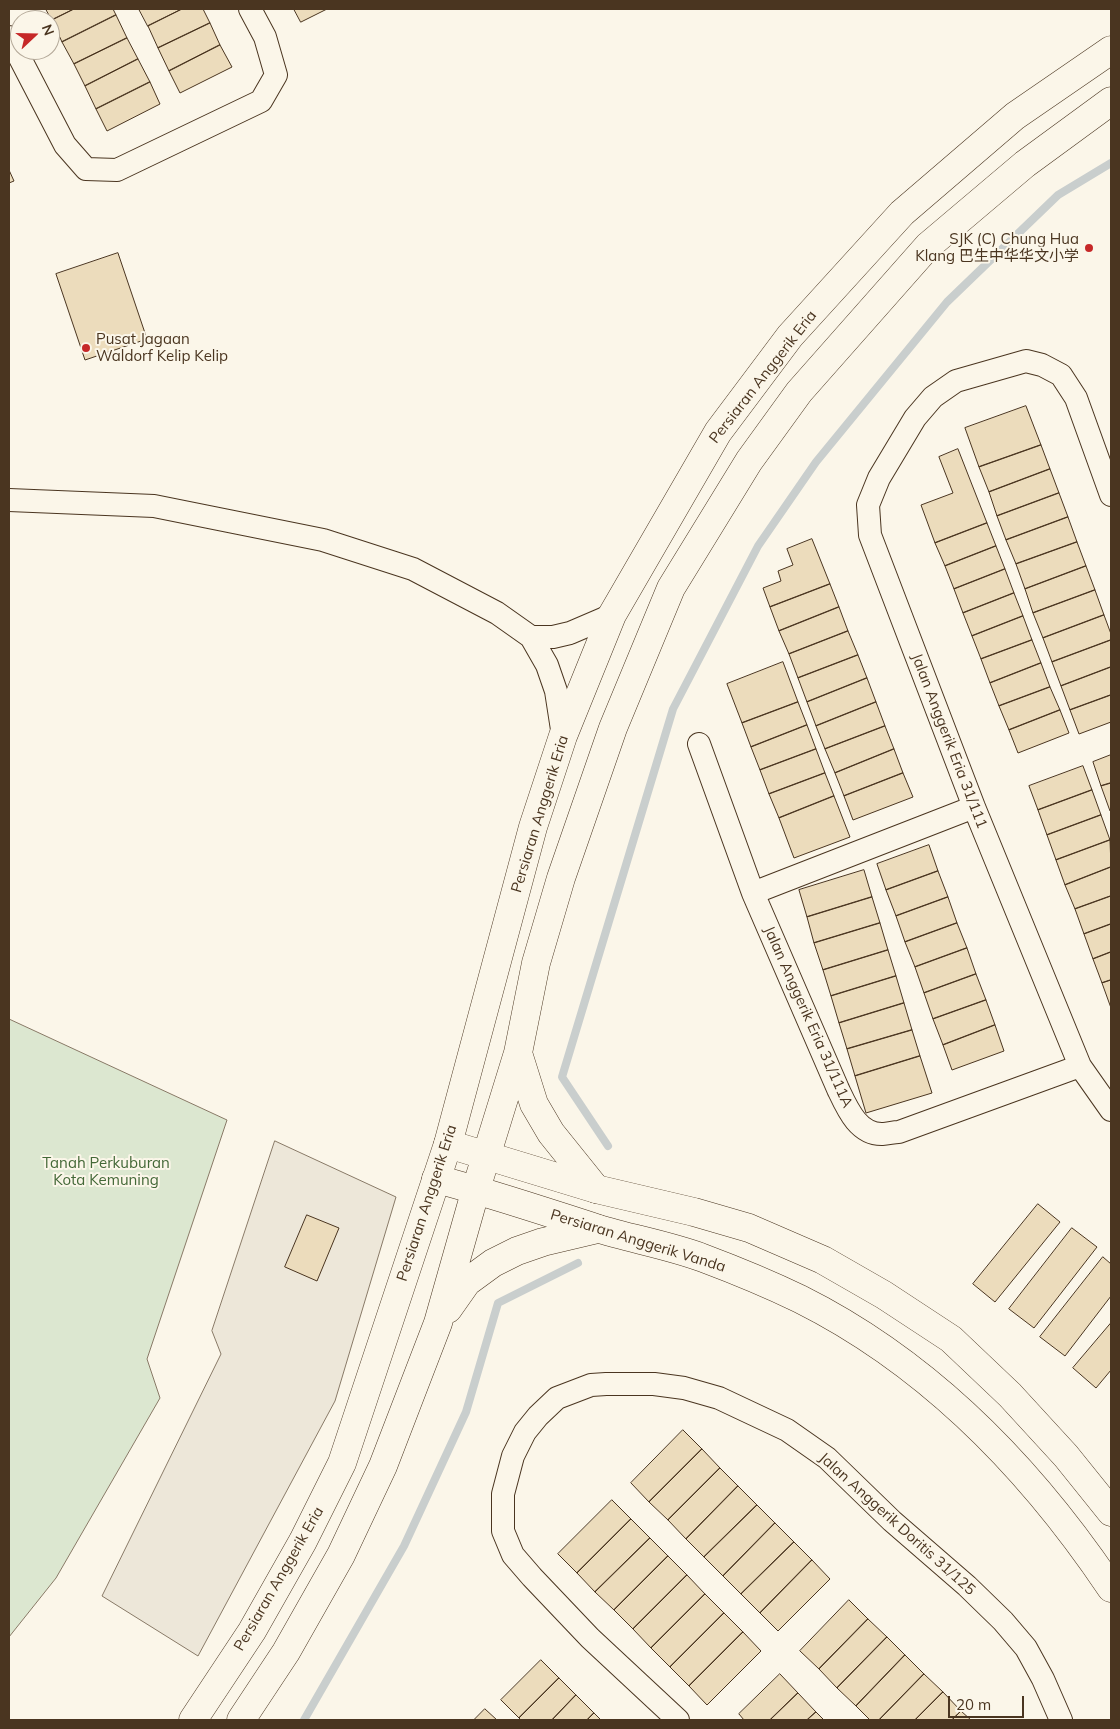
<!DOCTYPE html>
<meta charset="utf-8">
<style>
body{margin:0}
#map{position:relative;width:1120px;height:1729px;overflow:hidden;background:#fbf6e9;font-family:Mulish,sans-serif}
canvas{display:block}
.frame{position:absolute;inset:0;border:10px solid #4a3520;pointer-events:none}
.north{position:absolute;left:10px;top:10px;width:50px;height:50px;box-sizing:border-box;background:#fbf6e9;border:1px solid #b4a999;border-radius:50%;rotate:69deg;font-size:14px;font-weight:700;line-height:20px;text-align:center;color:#4a3520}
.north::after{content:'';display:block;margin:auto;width:18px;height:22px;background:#c62828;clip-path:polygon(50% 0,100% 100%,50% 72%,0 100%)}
.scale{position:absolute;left:948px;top:1696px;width:76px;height:22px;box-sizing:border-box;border:2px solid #4a3520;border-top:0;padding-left:6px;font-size:15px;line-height:18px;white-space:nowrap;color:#4a3520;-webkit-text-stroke:4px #fbf6e9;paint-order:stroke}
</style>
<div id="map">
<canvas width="1120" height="1729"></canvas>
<div class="frame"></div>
<div class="north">N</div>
<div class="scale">20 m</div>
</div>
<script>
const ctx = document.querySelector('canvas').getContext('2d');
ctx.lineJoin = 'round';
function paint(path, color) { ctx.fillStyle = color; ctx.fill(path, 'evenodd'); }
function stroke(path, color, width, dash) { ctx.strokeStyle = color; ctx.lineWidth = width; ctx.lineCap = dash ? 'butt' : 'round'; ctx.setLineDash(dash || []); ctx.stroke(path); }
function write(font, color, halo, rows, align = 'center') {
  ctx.font = font + ' Mulish,"Noto Sans SC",sans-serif'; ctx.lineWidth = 4; ctx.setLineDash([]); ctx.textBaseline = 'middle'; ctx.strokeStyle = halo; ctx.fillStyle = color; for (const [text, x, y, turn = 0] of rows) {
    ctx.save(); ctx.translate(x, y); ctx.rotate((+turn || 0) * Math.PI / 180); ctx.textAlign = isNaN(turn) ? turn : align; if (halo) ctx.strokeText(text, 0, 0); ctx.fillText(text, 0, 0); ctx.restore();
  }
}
const green = new Path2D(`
 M9 1019 227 1120 147 1359 160 1398 56 1578 9 1637Z`);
const parking = new Path2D(`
 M275 1141 396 1197 335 1401 198 1656 102 1596 221 1354 212 1331Z`);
const stream = new Path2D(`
 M608 1146 562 1077 673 709 758 546 816 462 947 302 1058 195 1111 163
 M304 1720 404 1546 466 1412 498 1303 578 1263`);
const building = new Path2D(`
 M46 9H74L52 20Z
 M74 9H113L116 15 62 42 52 20Z
 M139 9H182L148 26Z
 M182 9H203L210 23 158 48 148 26Z
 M294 9H327L301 22Z
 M116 15 127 38 74 64 62 42Z
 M210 23 220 45 169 71 158 48Z
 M127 38 138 59 85 86 74 64Z
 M220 45 232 67 180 93 169 71Z
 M138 59 150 82 96 109 85 86Z
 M150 82 160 104 107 131 96 109Z
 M9 170 14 181 9 183Z
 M118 253 147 339 85 360 56 274Z
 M1026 406 1041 445 979 467 965 428Z
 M1041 445 1050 469 989 492 979 467Z
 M958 449 987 523 935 543 921 505 953 493 939 457Z
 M1050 469 1059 493 997 516 989 492Z
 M1059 493 1068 517 1006 540 997 516Z
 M1068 517 1077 542 1016 564 1006 540Z
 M987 523 996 546 945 566 935 543Z
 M812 539 830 584 770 607 763 588 781 581 778 571 793 565 787 549Z
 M1077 542 1086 566 1025 589 1016 564Z
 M996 546 1005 569 954 589 945 566Z
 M1086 566 1095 590 1033 613 1025 589Z
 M1005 569 1014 593 963 613 954 589Z
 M830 584 839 607 779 631 770 607Z
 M1095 590 1104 615 1043 638 1033 613Z
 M1014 593 1023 616 972 636 963 613Z
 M839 607 848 631 789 654 779 631Z
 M1104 615 1111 634V640L1052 662 1043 638Z
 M1023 616 1032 640 981 659 972 636Z
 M848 631 858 655 798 678 789 654Z
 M1032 640 1041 663 990 683 981 659Z
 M1111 640V667L1061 686 1052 662Z
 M858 655 867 678 807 702 798 678Z
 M783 662 798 702 742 723 727 684Z
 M1041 663 1050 687 999 706 990 683Z
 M1111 667V695L1070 710 1061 686Z
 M867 678 876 702 816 726 807 702Z
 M1050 687 1060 710 1009 730 999 706Z
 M1111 695V722L1079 734 1070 710Z
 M798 702 807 725 751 747 742 723Z
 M876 702 885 726 825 749 816 726Z
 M1060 710 1069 733 1018 753 1009 730Z
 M807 725 816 749 760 770 751 747Z
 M885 726 894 749 835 773 825 749Z
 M816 749 825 773 769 794 760 770Z
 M894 749 903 773 844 796 835 773Z
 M1111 755V783L1101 786 1093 762Z
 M1083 766 1092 790 1038 810 1029 786Z
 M825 773 834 796 779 818 769 794Z
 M903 773 913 797 853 820 844 796Z
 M1111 783V811H1110L1101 786Z
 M1092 790 1101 815 1047 835 1038 810Z
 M834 796 850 837 794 858 779 818Z
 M1101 815 1110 840 1056 860 1047 835Z
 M1110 840 1111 867 1065 885 1056 860Z
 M929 845 938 871 886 890 877 864Z
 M1111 867V896L1075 909 1065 885Z
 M864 870 872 897 807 917 799 890Z
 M938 871 948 897 896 916 886 890Z
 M1111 896V924L1084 934 1075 909Z
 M872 897 880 923 814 943 807 917Z
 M948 897 957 923 905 942 896 916Z
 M880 923 888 950 823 970 814 943Z
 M957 923 967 948 915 967 905 942Z
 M1111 924V952L1093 959 1084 934Z
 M967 948 976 974 924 993 915 967Z
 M888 950 896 976 831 996 823 970Z
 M1111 952V980L1102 983 1093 959Z
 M976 974 986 1000 933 1019 924 993Z
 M896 976 904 1003 839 1023 831 996Z
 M1111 980V1008L1102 983Z
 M986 1000 995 1025 943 1045 933 1019Z
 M904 1003 912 1030 847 1049 839 1023Z
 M995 1025 1004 1051 952 1070 943 1045Z
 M912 1030 920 1056 855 1076 847 1049Z
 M920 1056 932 1093 866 1113 855 1076Z
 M1038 1204 1060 1222 995 1302 973 1284Z
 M307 1215 339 1228 317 1281 285 1267Z
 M1072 1228 1097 1247 1034 1328 1009 1309Z
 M1103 1257 1111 1264V1296L1065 1356 1040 1337Z
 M1111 1323V1370L1096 1388 1073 1368Z
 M683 1430 702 1449 649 1502 631 1483Z
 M702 1449 720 1468 668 1520 649 1502Z
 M720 1468 738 1486 686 1539 668 1520Z
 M738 1486 757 1505 704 1557 686 1539Z
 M612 1500 631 1519 577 1573 558 1554Z
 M757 1505 775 1523 723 1576 704 1557Z
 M631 1519 650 1538 595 1592 577 1573Z
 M775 1523 794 1542 741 1594 723 1576Z
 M650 1538 668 1556 614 1610 595 1592Z
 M794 1542 812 1560 760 1613 741 1594Z
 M668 1556 687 1575 633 1629 614 1610Z
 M812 1560 830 1579 778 1631 760 1613Z
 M687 1575 705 1594 651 1648 633 1629Z
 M705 1594 724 1613 670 1667 651 1648Z
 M849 1600 868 1619 819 1669 800 1651Z
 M724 1613 743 1632 689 1686 670 1667Z
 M868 1619 887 1637 837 1688 819 1669Z
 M743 1632 761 1651 707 1705 689 1686Z
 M887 1637 905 1655 856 1706 837 1688Z
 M905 1655 924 1674 879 1720H870L856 1706Z
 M541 1660 559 1678 519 1718 501 1700Z
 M780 1674 798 1693 770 1720H744L739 1714Z
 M924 1674 943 1692 915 1720H879Z
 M559 1678 576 1695 552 1720H521L519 1718Z
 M943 1692 961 1711 952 1720H915Z
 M798 1693 816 1712 807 1720H770Z
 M576 1695 594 1713 587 1720H552Z
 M485 1709 497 1720H474Z
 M961 1711 971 1720H952Z
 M816 1712 824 1720H807Z
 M594 1713 601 1720H587Z`);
const minor = new Path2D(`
 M9 37 65 145 86 169 117 170 261 101 276 75 265 37 250 9
 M1111 495 1076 398 1061 375 1042 365 1026 361 956 381 933 397 915 418 879 478 868 505 870 535 974 807 1080 1066 1111 1110
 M9 500 154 506 323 540 413 569 497 613 531 637
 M563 736 556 691 547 665 531 637H553L570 633 612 615
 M699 744 753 893 838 1089C847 1108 858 1135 883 1134 888 1134 893 1132 899 1132L1080 1066
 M753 893 974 807
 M678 1720 590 1638 532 1577 513 1555 503 1531V1494L513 1456 525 1432 538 1416 557 1398 591 1385 606 1384H654L684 1388 719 1398 787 1430 827 1458 892 1521 967 1586 1003 1621 1026 1648 1043 1679 1061 1720`);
const tertiary = new Path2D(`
 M448 1144 596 1189 694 1212 749 1228 823 1260 884 1295 951 1339 1010 1395 1066 1456 1111 1512
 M436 1179C490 1193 543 1211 596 1228 631 1239 668 1245 703 1258 735 1270 769 1284 800 1299 930 1364 1031 1469 1111 1588`);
const secondary = new Path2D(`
 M518 1053 534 1104 551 1133 596 1189
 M448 1309 467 1282 493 1263 517 1251 543 1242 598 1229
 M193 1720 252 1631 303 1541 342 1463 448 1144 533 827 563 736 612 615 718 432 790 336 902 213 1015 116 1111 50
 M241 1720 286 1652 341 1555 383 1466 438 1323 476 1189 518 1053 536 963 561 878 613 728 671 588 749 461 799 392 928 246 1025 164 1111 101`);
const markers = [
 [1089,248,5,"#c62828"],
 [86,348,5,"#c62828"]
];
const poiNames = [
 ["SJK (C) Chung Hua",1079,239],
 ["Klang 巴生中华华文小学",1079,256],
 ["Pusat Jagaan",96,339,"left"],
 ["Waldorf Kelip Kelip",96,356,"left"]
];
const streetNames = [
 ["Persiaran Anggerik Eria",763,377,-52],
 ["Jalan Anggerik Eria 31/111",949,741,69],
 ["Persiaran Anggerik Eria",540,814,-73],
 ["Jalan Anggerik Eria 31/111A",808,1017,66],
 ["Persiaran Anggerik Eria",427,1203,-72],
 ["Persiaran Anggerik Vanda",638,1241,17],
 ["Jalan Anggerik Doritis 31/125",897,1524,42],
 ["Persiaran Anggerik Eria",279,1579,-60]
];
const parkNames = [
 ["Tanah Perkuburan",106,1163],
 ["Kota Kemuning",106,1180]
];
paint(green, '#dce7d0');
stroke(green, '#887966', 1);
paint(parking, '#ede7d9');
stroke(parking, '#887966', 1);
stroke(stream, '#c9cecd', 8);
paint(building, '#ecdcbc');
stroke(building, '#4a3520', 1);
stroke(minor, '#4a3520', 24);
stroke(tertiary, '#4a3520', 29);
stroke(secondary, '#4a3520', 29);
stroke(minor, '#fbf6e9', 22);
stroke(tertiary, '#fbf6e9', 28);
stroke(secondary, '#fbf6e9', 28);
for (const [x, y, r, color] of markers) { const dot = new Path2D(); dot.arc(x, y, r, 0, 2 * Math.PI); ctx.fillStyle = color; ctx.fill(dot); stroke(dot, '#fbf6e9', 2); }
write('15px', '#4a3520', '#fbf6e9', poiNames, 'right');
write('15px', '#4a3520', '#fbf6e9', streetNames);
write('15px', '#436837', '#fbf6e9', parkNames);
</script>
